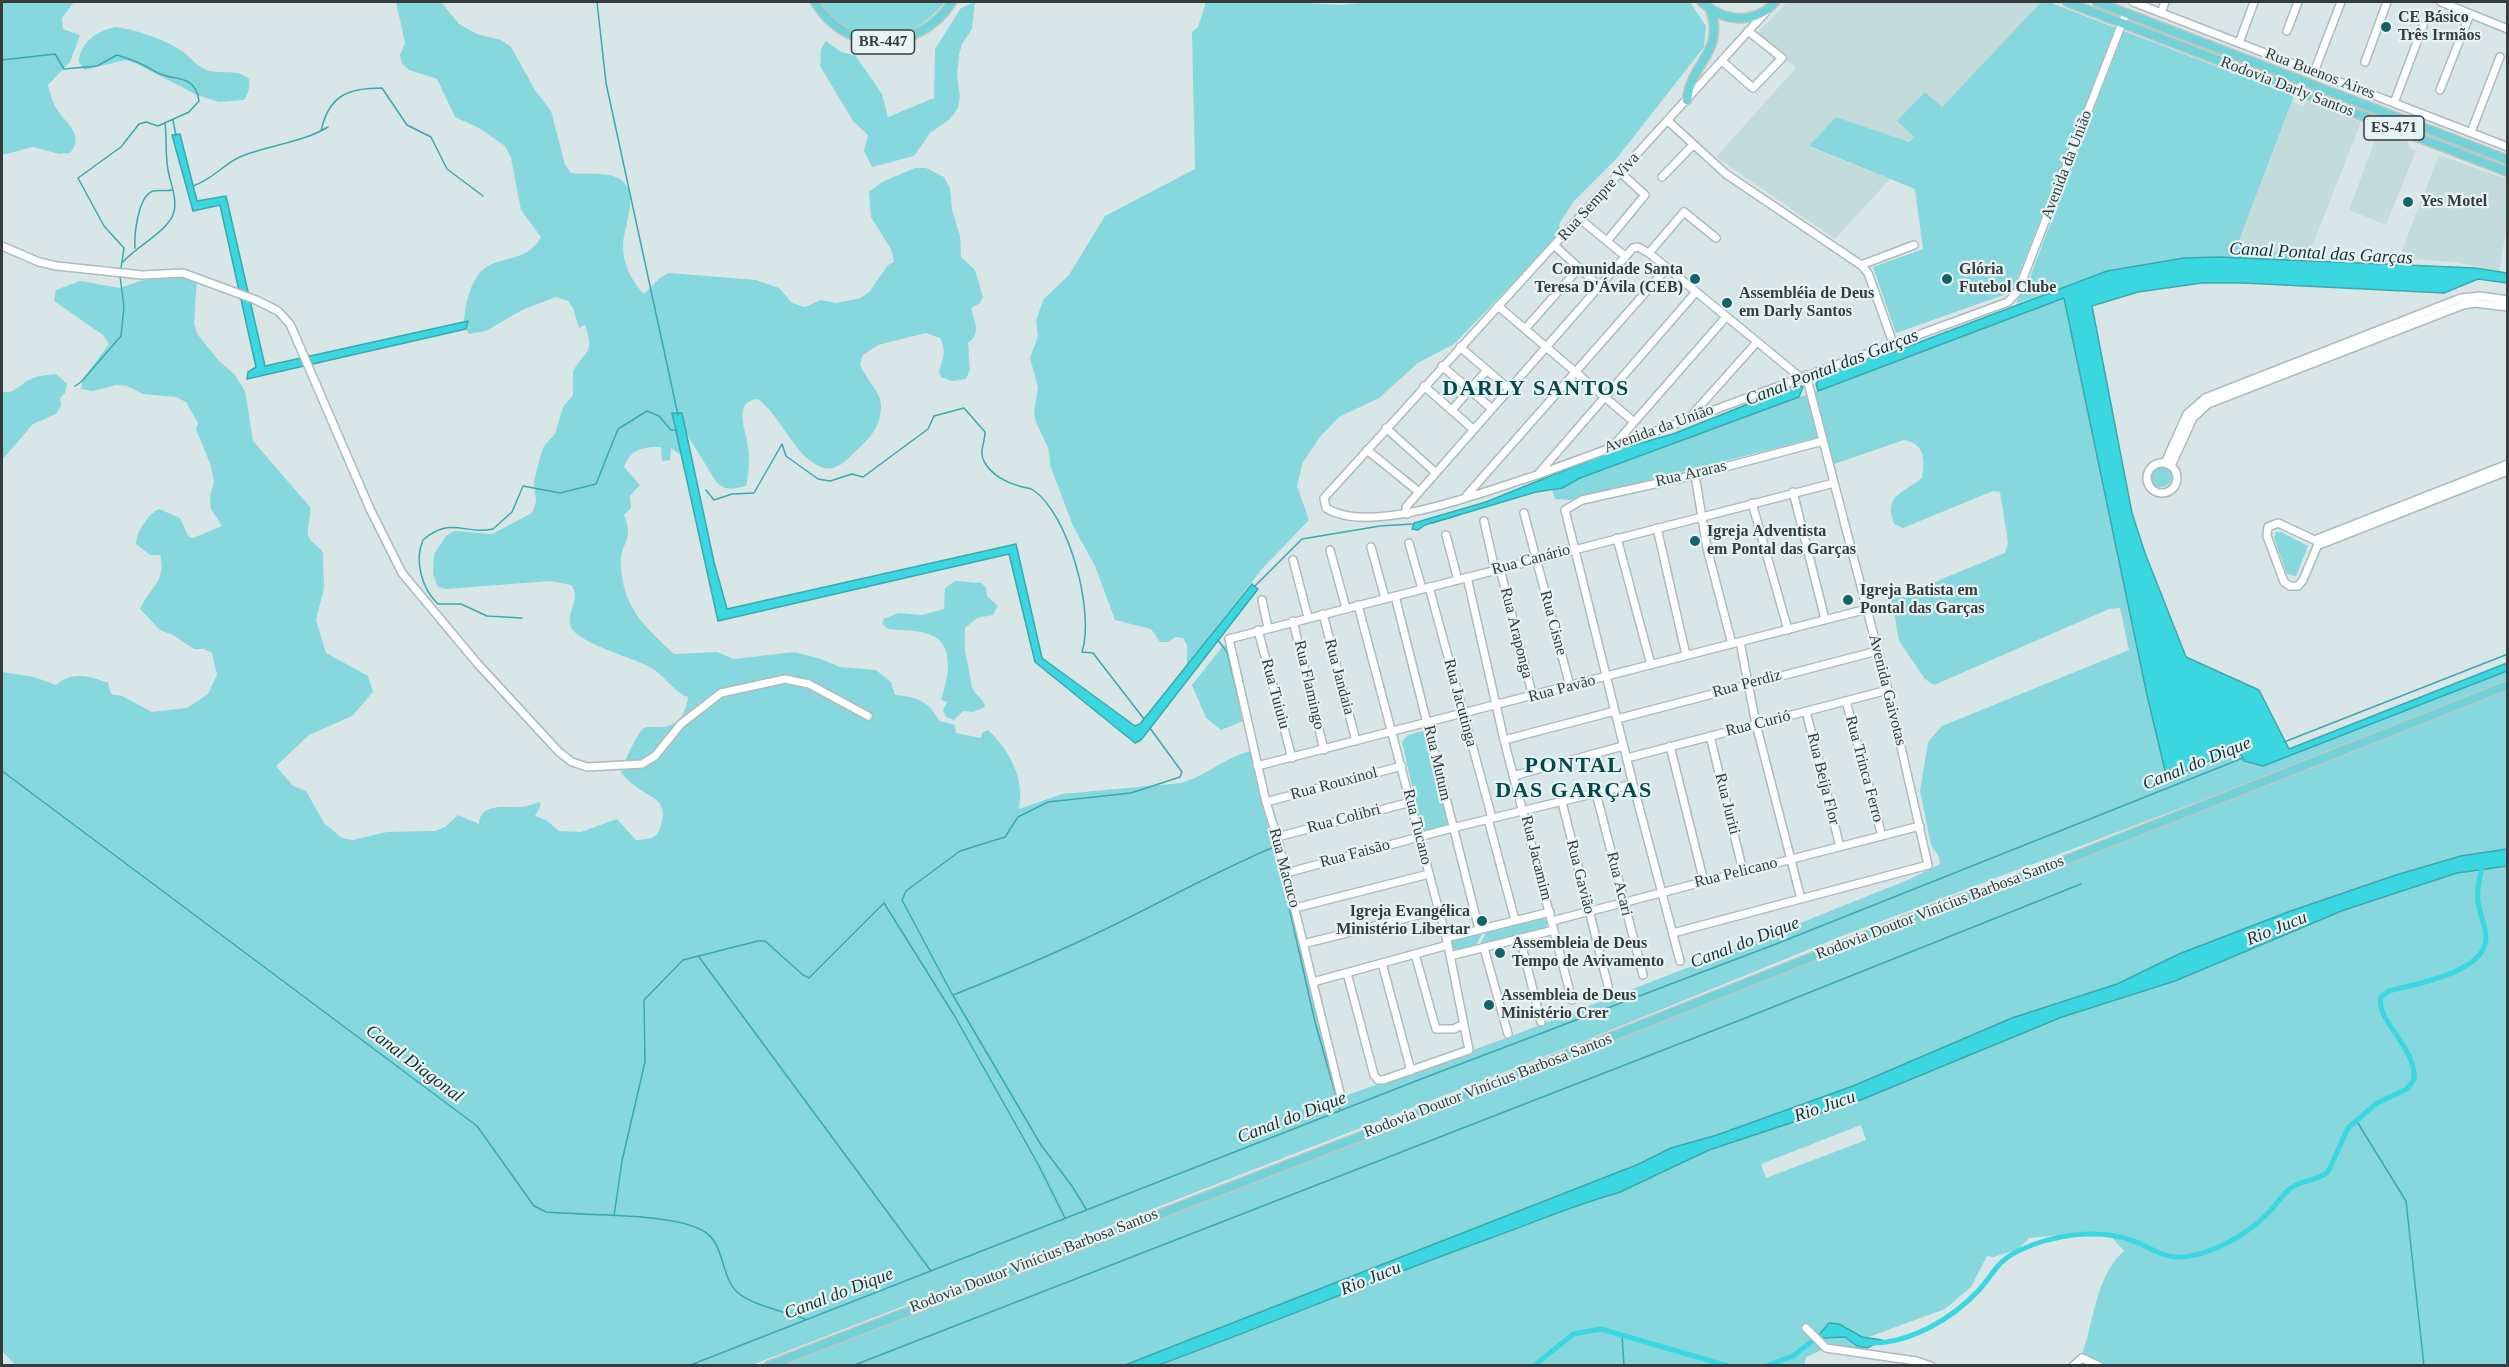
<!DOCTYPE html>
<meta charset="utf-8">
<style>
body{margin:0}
#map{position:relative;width:2509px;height:1367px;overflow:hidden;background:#d9e6e7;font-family:Georgia,serif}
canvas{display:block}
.frame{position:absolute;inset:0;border:3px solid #363b3b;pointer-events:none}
</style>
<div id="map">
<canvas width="2509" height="1367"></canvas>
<div class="frame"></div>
</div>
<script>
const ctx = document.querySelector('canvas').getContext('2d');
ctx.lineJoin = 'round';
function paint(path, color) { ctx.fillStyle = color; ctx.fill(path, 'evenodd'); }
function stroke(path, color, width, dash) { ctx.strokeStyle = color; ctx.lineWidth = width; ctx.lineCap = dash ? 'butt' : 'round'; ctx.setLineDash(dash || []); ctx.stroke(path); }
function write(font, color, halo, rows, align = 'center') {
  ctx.font = font + ' Georgia,serif'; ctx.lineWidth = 4.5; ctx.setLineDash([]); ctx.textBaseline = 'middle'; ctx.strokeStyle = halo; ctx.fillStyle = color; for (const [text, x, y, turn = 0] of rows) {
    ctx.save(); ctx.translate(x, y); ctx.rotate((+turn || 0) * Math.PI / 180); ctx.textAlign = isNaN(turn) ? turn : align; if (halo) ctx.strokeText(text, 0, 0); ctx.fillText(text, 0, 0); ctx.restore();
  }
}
const built = new Path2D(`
 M1787 2H2041L1909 142 1836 117 1809 147 1890 179 1835 239 1716 157 1796 68 1756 34Z
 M2306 101 2361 122 2308 257 2254 249 2238 243 2292 102 2304 106Z
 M2379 129 2407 141 2410 148 2416 151 2386 225 2349 210Z
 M2439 155 2507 179V225L2499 271 2454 262 2399 258Z`);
const green = new Path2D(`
 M2 2H74L62 18 63 29 80 35 70 62 48 85C50 93 52 101 56 108 65 123 86 135 70 153L59 154 33 147 2 155Z
 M396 2H441L459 24 477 34 501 40 511 47 535 90 551 111 565 165 571 173C584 175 600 172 613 176 645 187 623 224 623 247 623 264 632 282 644 294L661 277 669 273 756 280 779 288 792 303 805 307 821 300 836 303 861 298 870 291 888 265 894 262 891 249 871 217 869 192 882 182 915 168H926L944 177 950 188 952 210 960 236 961 257 975 270 983 297 980 303 971 308C974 321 982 333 968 343L970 370 966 379 952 381 941 377 939 372C943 358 947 352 940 338L926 333 878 345 863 355 860 364C864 377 881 392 881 405 881 425 872 436 859 448 845 461 834 478 812 462 790 446 780 416 758 399 732 401 746 430 748 447 750 460 749 473 746 486 734 489 727 491 717 483L686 433 682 413H672L682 456 671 448 670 460 662 461 661 447C642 447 631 449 624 467L640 485 630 496 631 508 624 515C635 542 620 541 621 564 622 607 645 627 674 654L717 652 734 659 795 652 821 659 840 667 876 670 891 682 895 695C916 696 930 702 939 721L955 725 956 733 981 738 982 733 988 730C1010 750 1025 780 1019 809L1062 794 1181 783C1207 776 1226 756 1252 751L1339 1098 1501 1040 1728 952 1910 879 1940 864 1939 857 1931 845 1920 790 1928 742 1942 726 2129 650 2120 608 2109 609 1934 685 1925 679 1899 641 1895 617 1890 608 1891 600 2005 553 2008 542 2000 492 1993 491 1903 528 1894 524C1883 494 1904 493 1922 478 1925 459 1925 444 1904 440L1834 464 1814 392 2064 298 2147 695 2161 747 2238 749 2263 766 2507 671V680L2221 793 1842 936 1594 1037 752 1365 16 1366 2 1351V672L34 677 56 685C72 671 89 676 108 683L111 694 122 696 152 712 187 708 208 694 217 675 212 653 204 649H194L173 635 160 630 140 609C150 587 167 581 160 555H150L136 544C136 533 148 514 159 509L180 518 188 536 193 538 222 526 211 509 210 496 214 482 211 466 196 429 198 423 186 402 176 397 143 394 127 386 116 385 93 391 81 389 83 379 109 344 103 335 54 301 56 290 80 281 120 288 140 281 169 276 197 279 194 324 198 335 219 361 234 374 245 391 253 441 310 507C312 516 305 529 309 538 313 544 320 547 323 553L324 588 316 620 326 653 368 676 373 692 352 716 309 735 276 766 293 786 306 791 324 823 342 838 353 840 387 832 435 831 445 827 458 815 479 824C480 802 506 808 520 807 526 807 533 804 539 802L541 805 535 816 546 820 559 831 581 832 617 819 636 840C649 839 658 839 661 825 669 799 650 798 635 786 630 783 625 777 621 773 622 766 638 731 644 728 650 725 657 728 663 727 680 725 686 712 688 697 673 692 663 673 648 666 630 657 582 644 572 629 563 615 583 599 571 585L550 581 446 589 438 587 433 574 434 554 446 536 454 531 492 534 532 513 536 502 534 481 541 454 544 446 555 434 563 407 573 395V371C586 350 595 353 585 325L579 328 573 308 568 301 556 297 522 310 486 331 469 334 466 329 468 322H464C465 305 471 275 488 266 507 256 529 260 541 237L521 210 511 158 505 146 479 128 455 117 437 79 409 70 402 64 400 55 405 43Z
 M819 2H945C907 49 857 49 819 2Z
 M975 2 972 29 962 44 959 55 957 76 960 96 958 108 950 119 930 133 914 156 872 167 864 151 868 135 853 121 820 66 821 49 826 41 841 52 855 55 882 94 888 117 934 98 935 49 961 8Z
 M1206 2H1286L1339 5 1370 2H1690L1706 26 1704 47 1617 158 1574 201 1559 224 1560 230 1554 241 1454 344 1418 363 1379 398 1339 417 1320 437 1303 462 1297 486 1309 520 1262 569 1187 665V645L1183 638 1175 637 1168 642H1160L1151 629 1115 620 1095 566 1073 526 1050 465 1049 450 1036 422 1034 413 1038 387 1030 358 1038 336 1036 321 1043 300 1069 275 1105 216 1195 169 1192 32 1198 27Z
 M2041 2H2049L2116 28 2012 292 1896 333 1873 267 1923 249 1915 189 1809 146 1836 117 1909 142 1914 137 1897 121 1925 92 1942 107Z
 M2129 20 2217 51 2215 56 2126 21Z
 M116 27C137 30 164 39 182 51 190 57 195 64 204 69 220 76 236 67 249 79 250 87 249 92 244 100L219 102 197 95 135 63 125 60 84 70 79 62C80 42 98 30 116 27Z
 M2124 31 2294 96 2238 243 2254 249 2326 260 2184 258 2107 271 2018 303 2017 300 2030 277Z
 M2219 52 2490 157 2489 162 2217 57Z
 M56 374 67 384 65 393 60 398 61 406 56 414 33 424 2 460V392C16 394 21 383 31 379 39 375 47 375 56 374Z
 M1808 394 1820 437 1571 500 1555 499 1552 490 1580 478Z
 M2150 476a11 11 0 1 1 22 0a11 11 0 1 1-22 0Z
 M2276 532H2281L2308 546 2296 576 2287 574 2274 538Z
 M955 581 981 583 986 587 987 596 998 606 993 615 977 618 965 628V651L972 687C975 696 984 698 985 707L973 712 963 711 954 720 946 717 943 710 947 702 941 700C948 679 956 646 931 635 917 629 902 631 888 629L882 624 884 619 898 613 922 615 944 609 945 588Z
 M1228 645 1243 721 1221 730 1206 718 1192 685 1222 647Z
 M2507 689V849L2461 856 2396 875 2288 912 2179 954 2117 984 2012 1018 1853 1086 1717 1135 1671 1148 1639 1164 1125 1365 774 1366Z
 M1426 730 1449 827 1423 833 1402 742 1408 735Z
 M2507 866V1365H2078C2094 1329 2093 1278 2124 1251L2109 1234 2093 1232 2029 1238 2018 1249 1994 1257 1987 1256 1971 1287 1945 1309 1866 1338 1829 1323 1818 1336 1845 1337 1862 1347 1864 1355 1822 1350 1806 1357 1804 1365 1159 1366C1271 1323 1382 1277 1495 1237 1536 1222 1577 1203 1618 1193L1709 1150 1863 1099 2062 1017 2175 981 2344 910 2457 873ZM1861 1125 1866 1140 1766 1178 1761 1164Z
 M1542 917 1548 922 1545 928 1479 946 1487 931Z
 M1483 932 1475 947 1452 950 1450 945 1453 940Z`);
const water = new Path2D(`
 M180 134 197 201 226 196 265 366 468 321 466 329 247 379 248 372 256 367 220 205 193 211 172 135Z
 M2218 257 2475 268 2507 273V283L2478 279 2444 293 2244 283H2202L2138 292 2092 306 2132 513 2145 553 2186 657 2259 690 2289 749 2507 663V671L2263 766 2244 761 2238 749 2167 779 2147 695 2064 298 1818 391 1816 384 1822 376 1829 373 1876 355 1891 353 2107 271 2184 258Z
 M1796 385 1803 387 1799 397 1580 478 1562 488 1536 492 1425 525 1418 530 1412 529 1414 523 1486 502 1612 451 1673 434Z
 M672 413H682L714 562 727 609 1016 544 1042 658 1135 726 1140 724 1252 584 1258 589 1141 740 1135 743 1035 662 1009 554 718 621Z
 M2507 849V866L2457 873 2344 910 2175 981 2062 1017 1863 1099 1709 1150 1618 1193C1576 1204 1533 1223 1491 1238 1379 1278 1270 1324 1159 1365H1125L1639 1164 1671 1148 1717 1135 1853 1086 2012 1018 2117 984 2179 954 2288 912 2396 875 2461 856Z
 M1829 1323 1839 1324 1862 1337 1882 1340 1867 1348 1857 1346 1845 1337 1822 1338 1818 1336Z`);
const stream = new Path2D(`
 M597 2 606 83 678 415
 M2 60 55 54 64 69 97 66 117 55C133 60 141 63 156 72 173 82 195 72 199 101L189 112 158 126 146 122 139 124 121 147 78 178 104 226 124 248 121 268
 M173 120 176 136
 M321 131C329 95 348 88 382 88L407 125 431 137 447 169 483 196
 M193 186C214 179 224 163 242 156 270 145 301 143 328 127
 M135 248C134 235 138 196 153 191 158 190 167 191 172 190
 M123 262C136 247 155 239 168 223 182 207 171 187 168 170 165 154 167 138 165 123
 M75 386 81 382 121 336 124 307 120 276
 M706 490 714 500 732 494 754 493 782 444 786 456 818 479 830 481 852 474 863 477 928 429 934 416 964 408 985 432C985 444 978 452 985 463 992 475 1007 483 1019 486 1024 488 1029 487 1033 490 1069 514 1095 612 1082 652L1093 653 1144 719
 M1432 523 1459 515
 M1255 586 1302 539 1380 526 1412 524
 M522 618 487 616 461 604H438C422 589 414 561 423 540 452 515 466 536 493 529L512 512 523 486 560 493 596 484 618 429 647 411 659 416 671 430H677
 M1218 640 1227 652 1249 741
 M2284 742 2508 654
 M2 771 477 1126 534 1206 546 1212C584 1216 676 1212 705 1232 725 1245 720 1275 737 1292 749 1304 788 1313 805 1319
 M1272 832 1315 1022 1340 1110
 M699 957 931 1271
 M953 995C1014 971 1075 945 1134 915 1180 892 1226 867 1274 847
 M2356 1120 2406 1201 2424 1366
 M1086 1209 1072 1186 1041 1145 951 992 902 900 906 891 960 851 1005 837 1018 817 1048 802 1131 793 1180 777 1182 772 1150 728
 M614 1216 622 1161 645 1062 644 1000 683 960 758 941H765L803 975 809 978 884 903 954 1015 1038 1164 1065 1218
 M1622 1334 1624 1366
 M688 1366 1421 1079 1776 944 2243 758
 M852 1366 1748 1017 2081 884`);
const canal = new Path2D(`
 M1872 1343C1911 1343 1953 1318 1979 1290 1995 1272 1997 1261 2020 1250 2053 1235 2096 1228 2131 1240 2147 1245 2160 1257 2178 1257 2208 1257 2245 1236 2266 1215 2275 1207 2281 1196 2291 1188 2302 1180 2317 1181 2328 1172L2348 1128 2377 1103 2407 1089 2414 1079C2417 1048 2375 1020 2381 997L2389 991C2416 984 2486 972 2486 938 2486 925 2479 913 2478 901 2476 887 2481 877 2482 864
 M1534 1366 1573 1334 1601 1329 1728 1366
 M1766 1366 1793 1356 1819 1336`);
const minor = new Path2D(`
 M2133 2 2508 147
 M2441 2 2508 29
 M1765 13 1324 498 1326 508C1372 537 1488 490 1537 475L2008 302 2018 291 2126 13
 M2161 13 2165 2
 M2287 31 2298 2
 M2239 43 2254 2
 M1722 61 1753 88 1782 58 1748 31
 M2365 62 2387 2
 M2314 72 2341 2
 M2440 90 2470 14
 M2394 103 2423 26
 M1668 121 1726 174 1861 265 1868 273 1893 343
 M2471 132 2500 57
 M1662 177 1693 145
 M1580 219 1625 256
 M1607 241 1645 195 1621 173
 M2 246 39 262 57 266 142 275 183 273 256 300 278 311 290 324 370 509 402 573 477 663 559 752 572 762 587 767 642 764 655 756 681 724 721 693 785 679 809 684 868 716
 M1555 246 1599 286
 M1649 253 1684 212 1716 238
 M1861 265 1914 245
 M1498 306 1634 422
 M1525 329 1579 268
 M1460 347 1509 389
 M1442 366 1491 408
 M1424 386 1473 429
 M1452 410 1487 370
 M1691 416 1757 342
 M1386 428 1436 473
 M1615 444 1726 317
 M1367 450 1419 492
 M2147 478a15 15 0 1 1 30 0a15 15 0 1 1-30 0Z
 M2165 463 2187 414 2205 398 2461 298 2480 296 2508 300
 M2171 466 2193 418 2208 404 2463 305 2475 303 2508 307
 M1539 473 1696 292
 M1695 475 1707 548 1732 644
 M1793 492 1825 619
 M1467 495 1667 268
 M1752 503 1788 630
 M1524 513 1570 686
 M1407 514 1406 507 1633 248 1638 247 1649 253 1800 377
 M1484 521 1495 570
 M2278 523 2319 542 2303 580 2298 586H2290L2284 582 2267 536 2268 527Z
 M1657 528 1686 655
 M1446 535 1458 580
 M1617 538 1651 665
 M2317 539 2508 464
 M1409 543 1422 589
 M2319 545 2508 471
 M1371 547 1385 598
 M1330 550 1346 608
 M1293 560 1308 617
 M1500 569 1533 697
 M1467 577 1504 740 1572 1000
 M1429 587 1492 818
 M1395 596 1479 929
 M1262 600 1268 628
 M1323 614 1356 741
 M1293 621 1324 750
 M1258 630 1292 758
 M1740 642 1756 724 1801 899
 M1846 701 1882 836
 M1806 711 1840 847
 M1617 719 1877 651
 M1710 736 1743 871
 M1504 740 1615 711
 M1670 746 1704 882
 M1627 758 1888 690
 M1257 766 1867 609
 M1513 776 1623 746
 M1596 793 1643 975
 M1266 802 1402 766
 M1562 802 1608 986
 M1488 819 1515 920
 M1277 837 1411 802
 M1286 873 1452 828 1633 784
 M1295 908 1429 874
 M1552 921 1920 826
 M1673 933 1928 865 1888 690 1806 375
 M1446 938 1550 912
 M1520 938 1541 1022
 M1303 944 1438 910
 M1484 948 1508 1034
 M1415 954 1436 1029H1454L1464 1024
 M1450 956 1554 930
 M1680 961 1633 784 1565 510 1582 500 1695 475 1823 441
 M1382 963 1411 1071
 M1347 973 1374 1075 1378 1080H1383L1469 1050 1448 945 1358 605
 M1313 982 1448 945
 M1341 1097 1277 837 1266 802 1229 639 1834 483
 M1806 1328 1826 1348 1916 1361 1931 1366
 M2073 1366 2082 1358 2099 1366`);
const major = new Path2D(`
 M815 2C847 56 919 53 952 2
 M1702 2C1723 22 1755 25 1775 2
 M2067 2 2508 172
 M2097 2 2508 160
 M1687 100C1690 64 1726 51 1710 9
 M768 1366 1354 1139 1943 905 2010 882 2508 685`);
const markers = [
 [2386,27,6,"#146368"],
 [2408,202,6,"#146368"],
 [1695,279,6,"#146368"],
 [1947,279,6,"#146368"],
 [1727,303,6,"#146368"],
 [1695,541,6,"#146368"],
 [1848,600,6,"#146368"],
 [1482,921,6,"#146368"],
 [1500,953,6,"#146368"],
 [1489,1005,6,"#146368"]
];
const shields = [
 [883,42,63],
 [2394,128,60]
];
const shieldNames = [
 ["BR-447",883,42],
 ["ES-471",2394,128]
];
const poiNames = [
 ["CE Básico",2398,18],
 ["Três Irmãos",2398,36],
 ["Yes Motel",2420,202],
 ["Comunidade Santa",1683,270,"right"],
 ["Teresa D'Ávila (CEB)",1683,288,"right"],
 ["Glória",1959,270],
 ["Futebol Clube",1959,288],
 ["Assembléia de Deus",1739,294],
 ["em Darly Santos",1739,312],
 ["Igreja Adventista",1707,532],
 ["em Pontal das Garças",1707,550],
 ["Igreja Batista em",1860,591],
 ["Pontal das Garças",1860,609],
 ["Igreja Evangélica",1470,912,"right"],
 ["Ministério Libertar",1470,930,"right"],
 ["Assembleia de Deus",1512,944],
 ["Tempo de Avivamento",1512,962],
 ["Assembleia de Deus",1501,996],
 ["Ministério Crer",1501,1014]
];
const streetNames = [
 ["Rua Buenos Aires",2320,74,21],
 ["Rodovia Darly Santos",2287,87,21],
 ["Avenida da União",2067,165,-69],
 ["Rua Sempre Viva",1599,197,-48],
 ["Avenida da União",1659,429,-20],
 ["Rua Araras",1691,474,-13],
 ["Rua Canário",1531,560,-15],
 ["Rua Cisne",1553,623,75],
 ["Rua Araponga",1516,633,76],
 ["Rua Jandaia",1339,677,75],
 ["Rua Perdiz",1747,684,-15],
 ["Rua Flamingo",1309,685,77],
 ["Rua Pavão",1562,689,-15],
 ["Avenida Gaivotas",1887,690,76],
 ["Rua Tuiuiu",1275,694,75],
 ["Rua Jacutinga",1460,703,75],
 ["Rua Curió",1758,724,-14],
 ["Rua Mutum",1437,763,77],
 ["Rua Trinca Ferro",1864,769,75],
 ["Rua Beija Flor",1823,779,76],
 ["Rua Rouxinol",1334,784,-15],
 ["Rua Juriti",1727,804,76],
 ["Rua Colibri",1344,819,-15],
 ["Rua Tucano",1417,827,76],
 ["Rua Faisão",1355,854,-15],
 ["Rua Jacamim",1536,858,76],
 ["Rua Macuco",1284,868,75],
 ["Rua Pelicano",1736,873,-14],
 ["Rua Gavião",1580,877,76],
 ["Rua Acari",1619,884,76],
 ["Rodovia Doutor Vinícius Barbosa Santos",1940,908,-21],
 ["Rodovia Doutor Vinícius Barbosa Santos",1488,1086,-21],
 ["Rodovia Doutor Vinícius Barbosa Santos",1034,1261,-21]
];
const waterNames = [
 ["Canal Pontal das Garças",2321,254,3],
 ["Canal Pontal das Garças",1832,368,-21],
 ["Canal do Dique",2197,764,-22],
 ["Rio Jucu",2277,929,-22],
 ["Canal do Dique",1745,943,-21],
 ["Canal Diagonal",414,1064,37],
 ["Rio Jucu",1825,1107,-19],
 ["Canal do Dique",1292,1118,-21],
 ["Rio Jucu",1371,1279,-22],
 ["Canal do Dique",839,1294,-21]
];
const districtNames = [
 ["DARLY SANTOS",1536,389],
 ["PONTAL",1574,766],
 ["DAS GARÇAS",1574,791]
];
paint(built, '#c4dbdc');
paint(green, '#87d8de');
paint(water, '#3bd7e1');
stroke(water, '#3aa8af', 1.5);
stroke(stream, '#3aa8af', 1.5);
stroke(canal, '#3bd7e1', 5);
stroke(minor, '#aebbbc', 10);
stroke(major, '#c3c4c4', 11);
stroke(minor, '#fff', 7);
stroke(major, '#71d2d7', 8);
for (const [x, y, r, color] of markers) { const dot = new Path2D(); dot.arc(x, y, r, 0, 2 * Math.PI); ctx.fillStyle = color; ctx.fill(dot); stroke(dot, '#e6f3f4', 2); }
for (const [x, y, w] of shields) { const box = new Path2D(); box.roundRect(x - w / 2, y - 12, w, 24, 4.5); ctx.fillStyle = '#e6f3f4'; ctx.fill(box); stroke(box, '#363b3b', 1.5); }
write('bold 15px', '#363b3b', null, shieldNames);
write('bold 16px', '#363b3b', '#e6f3f4', poiNames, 'left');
write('16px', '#363b3b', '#e6f3f4', streetNames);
write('italic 18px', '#183132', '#e6f3f4', waterNames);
ctx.letterSpacing = '1.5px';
write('bold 22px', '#05474b', '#e6f3f4', districtNames);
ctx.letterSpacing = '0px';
</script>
